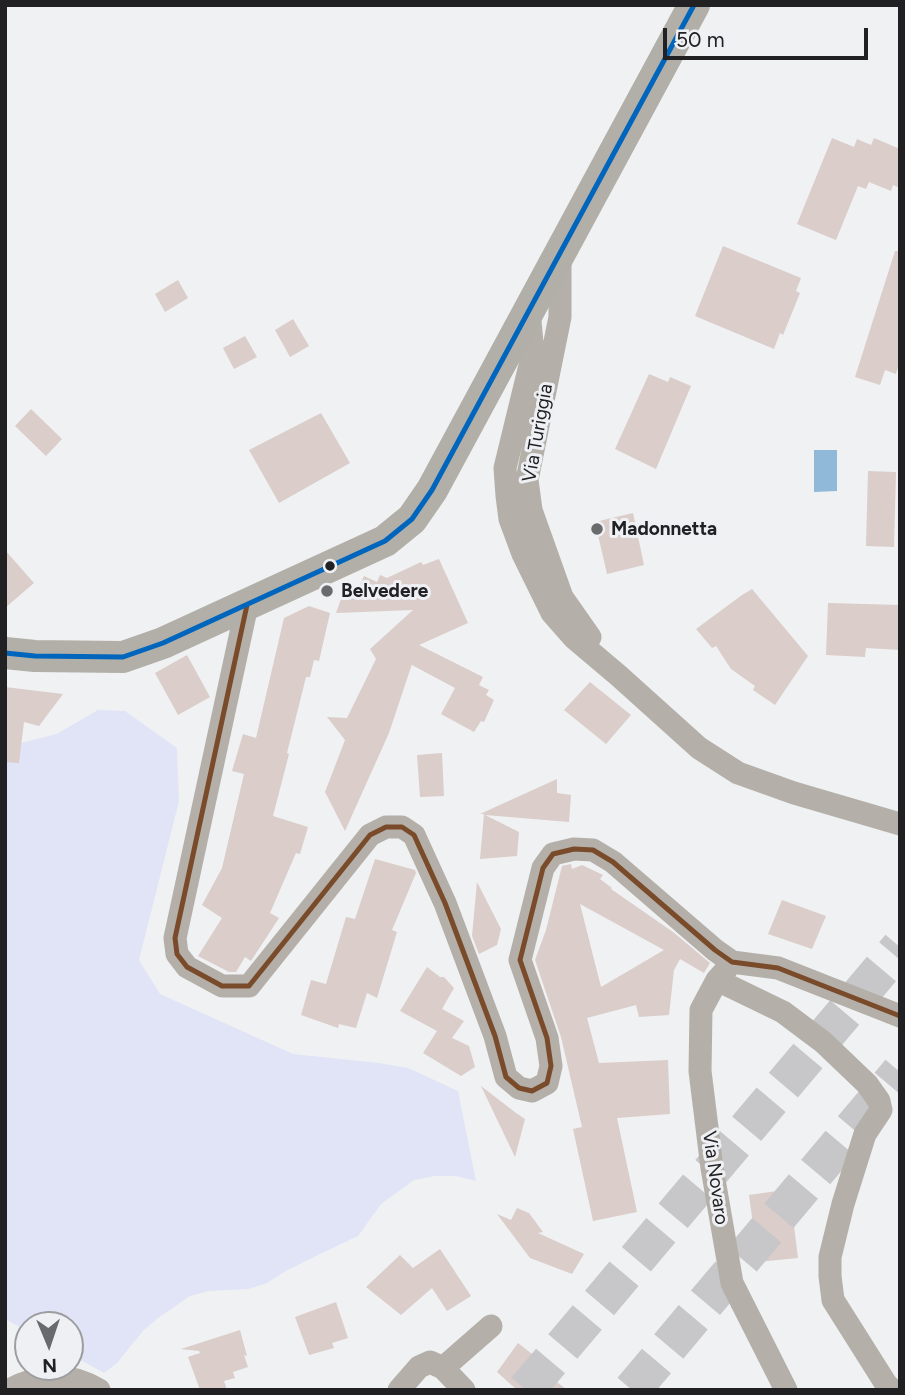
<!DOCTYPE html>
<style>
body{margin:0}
#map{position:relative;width:905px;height:1395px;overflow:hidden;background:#f0f1f3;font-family:Figtree,sans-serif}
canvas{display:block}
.frame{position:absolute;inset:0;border:7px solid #212123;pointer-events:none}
.north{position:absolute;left:14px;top:1311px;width:70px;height:70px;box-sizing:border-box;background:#eff0f4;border:2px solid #9d9da0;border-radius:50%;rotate:178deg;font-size:19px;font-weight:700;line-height:28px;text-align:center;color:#212123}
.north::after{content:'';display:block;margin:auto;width:24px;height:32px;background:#696a6c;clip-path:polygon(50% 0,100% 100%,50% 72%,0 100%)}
.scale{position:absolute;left:663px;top:28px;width:205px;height:32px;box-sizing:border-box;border:4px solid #212123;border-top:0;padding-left:9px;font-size:21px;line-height:24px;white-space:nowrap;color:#212123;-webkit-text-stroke:5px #eff0f4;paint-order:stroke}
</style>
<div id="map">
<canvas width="905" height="1395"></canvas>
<div class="frame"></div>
<div class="north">N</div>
<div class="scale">50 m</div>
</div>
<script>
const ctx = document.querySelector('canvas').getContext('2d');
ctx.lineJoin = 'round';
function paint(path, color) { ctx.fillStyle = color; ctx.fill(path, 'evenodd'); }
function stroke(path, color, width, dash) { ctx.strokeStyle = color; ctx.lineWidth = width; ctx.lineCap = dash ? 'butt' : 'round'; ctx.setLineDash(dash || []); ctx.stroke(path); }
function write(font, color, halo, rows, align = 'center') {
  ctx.font = font + ' Figtree,sans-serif'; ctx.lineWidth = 6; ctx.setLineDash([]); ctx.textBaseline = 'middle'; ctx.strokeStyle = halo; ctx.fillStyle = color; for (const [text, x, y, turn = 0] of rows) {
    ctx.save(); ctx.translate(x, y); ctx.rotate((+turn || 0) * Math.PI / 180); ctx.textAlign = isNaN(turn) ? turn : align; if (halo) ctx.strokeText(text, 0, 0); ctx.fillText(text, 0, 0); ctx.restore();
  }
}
const green = new Path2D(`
 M98 710 125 711 177 748 179 801 139 960 160 994 293 1054 379 1063 408 1068 458 1091 476 1181 456 1176H435L414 1180 381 1204 358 1236 320 1254 284 1272 267 1283 248 1289 209 1291 190 1296 158 1318 143 1331 117 1363 104 1373 70 1354V1325H28V1331L5 1319V747L57 734Z`);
const water = new Path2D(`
 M814 450H837V491L814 492Z`);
const building = new Path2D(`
 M832 138 854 147 857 139 871 145 874 138 900 149V188L893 185 891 191 869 182 866 189 858 186 836 240 797 224Z
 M723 246 801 278 796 291 800 293 783 335 780 333 774 349 695 316Z
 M895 251H900V361L896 374 885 370 880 385 855 377Z
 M178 280 188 298 165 312 155 294Z
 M293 319 309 346 290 357 275 330Z
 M245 336 257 357 234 369 223 348Z
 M649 374 668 382 670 377 691 386 656 469 615 449Z
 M31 409 62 439 46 456 15 426Z
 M321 413 350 463 279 503 249 450Z
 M868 471 896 472 894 547 866 546Z
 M633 513 644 565 607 574 595 522Z
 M5 550 34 583 5 608Z
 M439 559 468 623 419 645 483 677 479 685 489 690 486 695 494 700 484 722 481 721 474 732 441 714 455 688 412 665V664L389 733 345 831 325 792 345 740 327 717 347 718 376 659 370 649 413 610 336 613 346 585 358 589 364 576 377 582 380 575 387 578 421 562 423 565Z
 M752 589 808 656 775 705 753 690 755 686 731 669 716 646 712 648 696 629 742 595Z
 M828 603 900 605V650L866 648 865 657 826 655Z
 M309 606 330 613 319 661 314 660 310 677H306L287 753 289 754 273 816 308 827 300 854 296 853 270 913 279 918 251 961 245 957 236 972H229L198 956 222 918 202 905 222 868 244 774 232 771 243 734 256 738 284 618Z
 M187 655 210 697 178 715 155 673Z
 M590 682 631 715 606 744 564 710Z
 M5 687 63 694 39 726 24 722 19 763 5 762Z
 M442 753 444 796 420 797 417 755Z
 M557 779V793L571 795 569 822 485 815 519 832 517 856 480 859 484 814H480Z
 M375 859 415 870 416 873 392 930 397 932 377 998 367 993 356 1028 339 1024 338 1028 301 1015 311 980 326 984 346 917 355 919Z
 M571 864 572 869 582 865 603 875 600 879 612 888 611 889 673 932 710 963 704 973 680 959 674 970 669 1015 639 1017 636 1005 587 1018 599 1063 668 1060 670 1114 617 1118 637 1212 593 1221 573 1129 582 1127 561 1037 535 960 546 930 562 866ZM580 904 664 950 601 987Z
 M477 882 501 929 497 945 479 954 472 936Z
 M782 900 826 916 812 949 768 934Z
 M427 967 440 977H444L454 988 442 1009 464 1021 452 1038 469 1046 475 1067 461 1076 423 1053 437 1031 400 1011Z
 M481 1086 516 1113 525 1119 515 1157Z
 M784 1190 786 1219 793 1218 798 1258 758 1262 749 1195Z
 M517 1208 529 1213 543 1232 538 1233 584 1254 572 1274 530 1258 497 1214 511 1220Z
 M440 1249 471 1296 447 1311 432 1288 401 1315 366 1287 400 1255 413 1268Z
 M336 1302 348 1338 332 1343 334 1348 309 1355 295 1317Z
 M240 1330 247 1356 244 1355 248 1367 233 1372 235 1378 224 1381 227 1390H200L188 1357 200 1353 199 1351 181 1349Z
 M518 1343 546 1365 542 1370 567 1390H517L497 1372Z`);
const highwayTunnel = new Path2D(`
 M526 1390 900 947
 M632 1390 900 1072`);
const street = new Path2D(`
 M560 255V317L527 480 531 510 562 597 590 637
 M529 311 533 353 505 468 507 496 510 519 523 554 552 613 574 638 619 676 699 748 738 773 794 793 900 824
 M247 605 175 938 177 954 187 967 222 986H249L370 835 386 827H402L414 835 445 903 495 1036 506 1077 519 1088 532 1091 547 1083 551 1066 547 1038 520 960 543 868 553 854 574 849 593 850 613 862 715 950 732 962 778 968 900 1016
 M726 970 717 980 701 1010 700 1071 712 1168 732 1283 786 1390
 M717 980 783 1012 823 1042 867 1084 879 1101 881 1110 865 1134 843 1204 830 1257V1276L833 1300 886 1384 892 1390
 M443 1368 491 1326
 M9 1390C40 1373 68 1372 99 1390
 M399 1390 419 1367 430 1362 443 1368 464 1390`);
const secondary = new Path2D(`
 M5 653 35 656 123 657 163 643 385 541 412 519 432 490 694 5`);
const bus1 = new Path2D(`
 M247 605 175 938 177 954 187 967 222 986H249L370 835 386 827H402L414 835 445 903 495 1036 506 1077 519 1088 532 1091 547 1083 551 1066 547 1038 520 960 543 868 553 854 574 849 593 850 613 862 715 950 732 962 778 968 900 1016`);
const bus2 = new Path2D(`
 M5 653 35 656 123 657 163 643 385 541 412 519 432 490 694 5`);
const markers = [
 [597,529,7,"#696a6c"],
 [330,566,6,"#212123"],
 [327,591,7,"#696a6c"]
];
const streetNames = [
 ["Via Turiggia",538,433,-80],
 ["Via Novaro",715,1178,82]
];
const poiNames = [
 ["Madonnetta",611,529],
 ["Belvedere",341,591]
];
paint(green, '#e0e4f6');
paint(water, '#8fb8d9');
paint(building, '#dacdca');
stroke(highwayTunnel, '#c7c7c9', 38, [38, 19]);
stroke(street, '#b4b0a9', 23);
stroke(secondary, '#b2afa8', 32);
stroke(bus1, '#7a4b2a', 5);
stroke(bus2, '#0065bd', 5);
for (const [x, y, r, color] of markers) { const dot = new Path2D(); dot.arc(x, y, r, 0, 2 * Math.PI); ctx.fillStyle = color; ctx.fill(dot); stroke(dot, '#eff0f4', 2.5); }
write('19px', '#212123', '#eff0f4', streetNames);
write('bold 19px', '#212123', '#eff0f4', poiNames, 'left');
</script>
